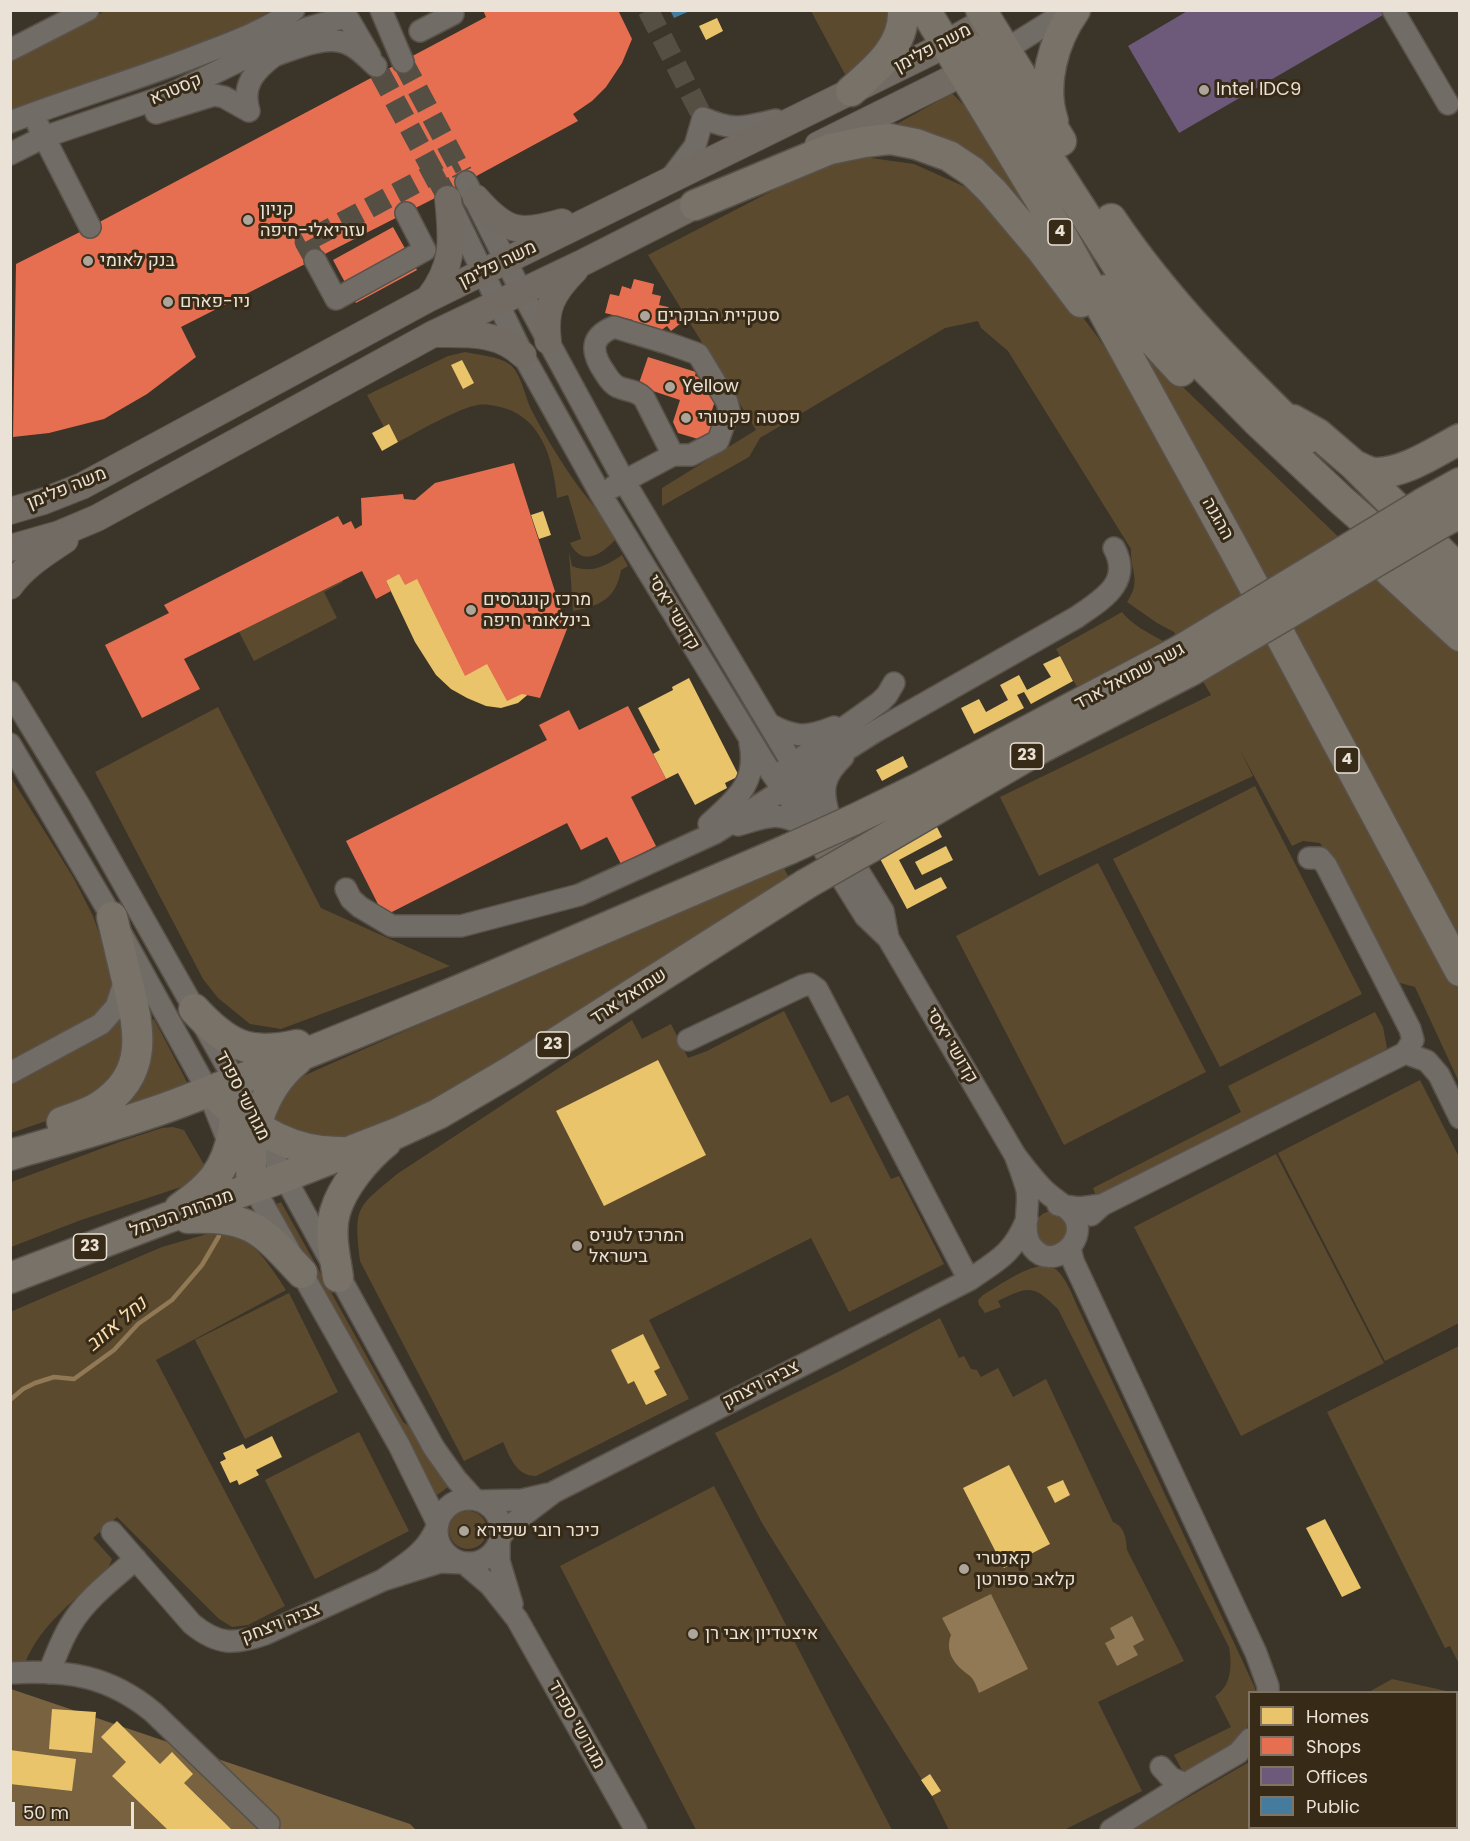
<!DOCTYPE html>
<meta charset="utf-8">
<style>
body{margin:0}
#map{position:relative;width:1470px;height:1841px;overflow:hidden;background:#3b3429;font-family:Poppins,sans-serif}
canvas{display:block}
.frame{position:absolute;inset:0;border:12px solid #eae2d6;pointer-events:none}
.legend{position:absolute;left:1248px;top:1691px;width:210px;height:138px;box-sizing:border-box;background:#372b18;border:2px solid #7f7464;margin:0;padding:8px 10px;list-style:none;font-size:18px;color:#eae2d6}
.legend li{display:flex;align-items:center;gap:12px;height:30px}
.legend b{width:30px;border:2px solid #7f7464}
.scale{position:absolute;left:12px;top:1802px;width:122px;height:27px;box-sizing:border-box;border:3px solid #eae2d6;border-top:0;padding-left:8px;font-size:18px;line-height:21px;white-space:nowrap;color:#eae2d6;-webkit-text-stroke:4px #372b18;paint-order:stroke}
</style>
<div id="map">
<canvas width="1470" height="1841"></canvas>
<div class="frame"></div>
<ul class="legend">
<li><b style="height:16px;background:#e9c46a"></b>Homes</li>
<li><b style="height:16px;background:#e76f51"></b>Shops</li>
<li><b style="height:16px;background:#6d597a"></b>Offices</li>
<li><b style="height:16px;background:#457b9d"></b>Public</li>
</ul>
<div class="scale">50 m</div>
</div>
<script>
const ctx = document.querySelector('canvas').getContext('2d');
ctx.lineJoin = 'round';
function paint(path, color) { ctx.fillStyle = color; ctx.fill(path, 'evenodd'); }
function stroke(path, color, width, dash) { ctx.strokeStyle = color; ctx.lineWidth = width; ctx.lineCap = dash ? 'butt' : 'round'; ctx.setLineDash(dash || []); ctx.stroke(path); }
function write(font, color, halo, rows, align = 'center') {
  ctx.font = font + ' Poppins,Heebo,sans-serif'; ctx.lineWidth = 6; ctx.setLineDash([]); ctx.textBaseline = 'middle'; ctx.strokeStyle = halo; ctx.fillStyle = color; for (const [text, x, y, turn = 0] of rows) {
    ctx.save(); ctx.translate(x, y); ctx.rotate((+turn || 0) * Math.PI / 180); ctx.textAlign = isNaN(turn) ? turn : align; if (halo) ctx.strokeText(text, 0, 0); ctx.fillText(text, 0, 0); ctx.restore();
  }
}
const green = new Path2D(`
 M105 11H270L253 21 184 49 11 112V59Z
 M811 11H894L896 30 848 80Z
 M952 93 979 121 1048 230 1037 232 888 129Z
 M864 157 914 164 981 194 1008 220 1097 336 1172 452 1250 590 1459 987V1082L1415 987 1389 980 1328 855 1320 843 1303 841 1292 846 1239 748 1253 776 1039 876 1000 797 1211 695 1174 632 1157 623 1127 602C1142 580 1130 572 1131 549L1008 351 981 328 978 321 945 328 760 438 749 457 662 506V488L756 430 648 255 826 163Z
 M1134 340 1459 653V947Z
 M465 352C478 355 498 356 509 364 521 372 525 397 531 409 541 429 558 457 571 476 586 499 604 514 615 540 601 555 582 567 570 543L581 539 568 495 557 498C553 458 541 414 496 406 490 405 483 404 478 405 460 407 416 433 398 442L389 424 384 427 367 395 448 356Z
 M323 542 343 582 324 592 337 618 254 661 220 595Z
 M569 552 572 566C591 574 606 566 622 555L628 566 621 570C616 599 600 606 573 611Z
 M1122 612C1132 625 1149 633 1163 641L1077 687 1056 649Z
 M218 707 321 908 450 966 281 1029 250 1024 218 998 203 979 95 772Z
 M10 776 73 877 93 916 123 1002 126 1066 81 1109 11 1133Z
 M1255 786 1362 994 1220 1067 1113 859Z
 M1098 863 1206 1072 1064 1145 956 936Z
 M782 865 793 884 484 1076 356 1140 323 1143 268 1121 284 1090 303 1076Z
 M784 1011 831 1103 848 1095 891 1179 899 1176 944 1264 849 1312 811 1238 649 1320 689 1399 536 1476C516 1476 510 1457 503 1442L464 1461 360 1261C354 1207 355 1209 397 1174L632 1020 642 1039 671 1024 688 1058 707 1051Z
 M1375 1012 1383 1027 1387 1048 1375 1057 1123 1185 1096 1196 1093 1188 1241 1112 1228 1086Z
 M154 1019 189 1086 99 1115 144 1025Z
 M1420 1080 1459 1157V1323L1385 1361 1278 1153Z
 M173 1127 184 1130 206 1168 190 1184 81 1220 11 1247V1182L122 1141 162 1128Z
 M1276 1154 1384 1363 1241 1436 1134 1227Z
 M281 1202 403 1422 412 1428 448 1487 433 1498 404 1438 276 1204Z
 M1050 1211 1056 1212 1066 1218 1070 1235 1052 1249 1036 1240C1035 1226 1033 1216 1050 1211Z
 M214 1232C220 1233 228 1232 234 1234 257 1244 273 1270 286 1290L156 1360 285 1606 248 1625 232 1627 219 1619 117 1517 93 1538 112 1559 108 1569C78 1598 41 1623 25 1663L11 1661 10 1312 162 1247Z
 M1048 1265C1065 1270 1073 1298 1080 1312L1255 1688 1256 1692H1250L1249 1724 1239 1741 1183 1772 1174 1755 1231 1727 1215 1696C1232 1686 1232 1664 1229 1647L1058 1309C1033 1284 1028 1286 998 1301L1001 1307 985 1313 979 1305 978 1300 983 1295C1002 1284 1025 1266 1048 1265Z
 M289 1293 338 1392 245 1439 195 1340Z
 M940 1318 959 1358 964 1356 971 1369 977 1370 981 1377 998 1368 1013 1397 1046 1379 1113 1522C1125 1527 1126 1538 1127 1550L1184 1661 1098 1702 1142 1791 1064 1830H949L932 1796 762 1523 715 1433 840 1371Z
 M1459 1346V1664L1450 1646 1445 1648 1327 1412Z
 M359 1432 409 1531 315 1579 265 1480Z
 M714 1486 892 1830H696L560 1566Z
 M449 1530a19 19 0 1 1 38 0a19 19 0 1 1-38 0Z
 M1392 1679 1451 1692H1369Z
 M1457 1694H1460L1459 1830H1132L1249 1762 1250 1828H1456Z`);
const forest = new Path2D(`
 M11 1689 410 1824 416 1830H11Z`);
const water = new Path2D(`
 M991 1594 1028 1669 979 1693C977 1688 974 1679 970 1676 956 1666 944 1653 951 1635L942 1618Z
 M1132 1616 1144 1640 1133 1646 1138 1655 1117 1666 1105 1643 1115 1638 1110 1628Z`);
const homes = new Path2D(`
 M717 18 723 31 706 40 699 26Z
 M462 360 474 383 463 389 451 365Z
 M389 424 398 442 382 451 372 433Z
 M543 511 551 535 539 539 531 515Z
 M467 512 480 515 492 522 508 538 541 605 548 631 549 652 545 671 539 685 518 703 501 708 486 706 467 698 451 689 436 675 415 642 386 581V571L391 555 403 539 423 525 441 517Z
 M1060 656 1073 681 1031 704 1024 692 1017 695 1024 708 974 734 961 708 979 699 986 712 1008 700 1000 685 1019 675 1027 690 1051 677 1043 664Z
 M689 678 739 776 725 783 727 788 695 805 678 773 666 779 653 754 660 750 638 708 673 690 672 687Z
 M903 756 908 767 882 781 876 770Z
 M936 825 942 837 899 860 915 890 941 877 947 888 907 909 878 855Z
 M946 846 953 860 922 875 915 862Z
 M658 1060 706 1155 604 1206 556 1111Z
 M643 1334 660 1368 654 1371 667 1395 646 1405 634 1381 628 1384 611 1350Z
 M272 1436 282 1457 256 1470 259 1475 239 1485 237 1480 230 1483 220 1462 226 1459 223 1453 243 1444 246 1449Z
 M1009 1465 1050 1544 1004 1568 963 1488Z
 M1063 1480 1070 1495 1055 1503 1047 1487Z
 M1325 1519 1361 1588 1342 1597 1306 1528Z
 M52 1709 96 1712 92 1753 49 1749Z
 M117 1721 160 1764 172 1752 193 1774 184 1783 232 1830H168L112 1776 126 1762 101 1737Z
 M10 1750 76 1759 72 1791 10 1784Z
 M930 1774 941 1791 932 1796 921 1780Z`);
const shops = new Path2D(`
 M483 10H618L632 39 622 63 606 87 592 101 573 114 578 121 445 193 181 327 196 357 147 394 104 419 49 433 13 437 16 264 90 227 486 17Z
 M393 227 417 270 356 303 333 260Z
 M634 279 654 284 652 294 661 296 659 305 668 307 681 323 671 331 667 326 660 331 632 324 633 320 605 313 610 294 619 296 622 286 631 289Z
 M648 357 696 372 695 376 715 383 710 396 716 398 711 413 717 415 708 442 678 433 673 422 680 400 638 386Z
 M514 463 567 629 540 698 522 694 507 701 487 664 465 676 417 579 405 585 399 574 386 581 391 591 376 599 362 571 184 659 200 689 142 718 105 645 169 613 164 605 338 516 343 525 351 521 355 529 362 525 361 498 403 494 404 499 415 500 435 483Z
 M628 706 666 779 631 797 656 846 621 864 607 837 581 850 567 823 384 916 346 841 547 740 539 725 569 710 579 730Z`);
const offices = new Path2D(`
 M1189 10H1381L1383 15 1179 133 1128 46Z`);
const public = new Path2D(`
 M670 10H692L674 18Z`);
const stream = new Path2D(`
 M10 1400 23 1389 35 1383 54 1377 74 1379 114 1350 138 1324 172 1300 202 1265 219 1236`);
const minorTunnel = new Path2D(`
 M648 10 703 118
 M403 62 462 173
 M380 73 445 193
 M315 260 305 242 457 161`);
const minor = new Path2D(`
 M381 10 403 62
 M1393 10 1448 104
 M349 20 370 56
 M420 31 453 14 451 10
 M10 50 88 10
 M1005 50 1069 10
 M273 56C294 49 324 35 346 43 358 47 367 58 376 66
 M249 111C241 85 255 70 275 55
 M156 113 214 95 224 97 249 111
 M10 122C75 97 142 78 207 52 236 41 268 29 294 10
 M38 125 90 227
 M10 154 44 137 171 94 307 28 339 19
 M670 179 695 146 703 118C735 132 744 127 776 120
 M466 182 521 291 624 481 801 778 883 911 888 938
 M450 204 523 355 600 493 766 765 812 831 865 916 888 938 1015 1155C1024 1167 1033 1179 1044 1190 1053 1199 1070 1208 1075 1218 1087 1243 1052 1271 1033 1248 1020 1234 1030 1208 1027 1190 1024 1178 1019 1166 1015 1155
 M315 260 336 299 425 250 406 213
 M613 487 673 455H691L718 441 729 410 727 402 698 354 670 344 614 327C589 337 591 353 605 373 608 378 612 384 618 387 627 391 637 390 644 398L673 455
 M10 692 79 805 242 1093
 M769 724C794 738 807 738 834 727
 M10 744 112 917 208 1091 230 1146
 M783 771 880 702 887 695 894 683
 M829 815C821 790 823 776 843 757
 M709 824C736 799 758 783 750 743
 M738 825C768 816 780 810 807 828
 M1309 858H1320L1326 865 1410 1029 1413 1040 1405 1053
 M346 889 351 899 360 907 392 926H461L579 895 715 833 876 731 1077 617C1101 600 1133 583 1114 548
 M688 1040 802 986 810 984 817 989 969 1280
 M10 1073 101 1024 116 1007 126 977
 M257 1127 434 1448 456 1479 474 1499
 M247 1176 399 1445 438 1524C428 1552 407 1563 383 1580
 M1058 1205 1079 1208 1102 1205
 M1091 1215 1102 1205 1405 1053 1427 1061 1439 1075 1460 1118
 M1070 1248 1073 1261 1256 1653 1268 1686V1692
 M437 1531a32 32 0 1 1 64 0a32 32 0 1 1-64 0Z
 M480 1501 522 1500 548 1494
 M112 1532 192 1624C218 1645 234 1645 265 1634L383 1580 440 1562 464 1563 490 1585 517 1619 636 1830
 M500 1537 508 1527 554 1492 969 1280C998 1260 1013 1254 1027 1219
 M499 1541V1561L512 1604
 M10 1673C68 1670 108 1675 153 1712L269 1824
 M49 1673C55 1657 61 1641 70 1626 86 1599 113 1579 136 1559
 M1161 1767 1171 1778 1185 1784 1238 1753 1250 1739
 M1111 1830 1185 1784`);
const major = new Path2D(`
 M818 145 981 64
 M476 198C506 232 519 235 562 222
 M429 298C455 264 452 240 448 199
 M439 334C469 334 499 332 523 355
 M548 341C544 309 552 293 575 270
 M10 511 44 501 82 486 428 299 931 52 987 20
 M10 548 59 534 97 518 433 334 580 264 712 197
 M10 586C24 566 46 553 65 540`);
const highway = new Path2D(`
 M925 10 1062 236 1234 549 1460 971
 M981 10 1061 141
 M946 44C963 44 975 48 986 61L1119 268 1196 359 1257 421 1340 499 1460 605
 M851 91C875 70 905 46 903 10
 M1053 121C1041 85 1053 41 1075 10
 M695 205 830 149 864 142 890 139 916 144 949 156 973 172 993 192 1041 249 1081 302
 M1111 219C1166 301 1236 371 1306 439
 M1106 290 1181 371
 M1293 420 1318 434 1354 465 1460 571
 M1354 465C1361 468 1369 473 1376 473 1405 473 1435 452 1460 439
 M1422 504 1460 483
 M1441 523 1460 513
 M1360 544 1460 636
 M853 820 919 788 1179 651
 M869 848 1039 749 1190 671
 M194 1009C227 1045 248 1056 297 1045
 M222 1102C260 1130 291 1153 341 1152
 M62 1122C74 1118 86 1114 97 1108 152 1074 139 1027 126 976 121 956 117 937 112 917
 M10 1155C64 1139 123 1124 176 1104 383 1026 585 936 789 849
 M253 1188C245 1143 261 1089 297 1060
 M180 1208C193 1199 206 1189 215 1177 234 1152 238 1112 236 1081
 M188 1218C252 1216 261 1229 302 1273
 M338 1277C335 1257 329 1233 335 1212 342 1187 366 1158 386 1142
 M10 1278 167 1218 284 1177 397 1133 438 1114 513 1070 806 884`);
const highwayBridge = new Path2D(`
 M1179 651 1422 504
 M1190 671 1441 523
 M789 849 853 820
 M806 884 869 848`);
const markers = [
 [1204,90,6,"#ada599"],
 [248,220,6,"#ada599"],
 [88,261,6,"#ada599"],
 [168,302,6,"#ada599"],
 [645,316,6,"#ada599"],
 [670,387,6,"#ada599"],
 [686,418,6,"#ada599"],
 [471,610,6,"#ada599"],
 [577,1246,6,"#ada599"],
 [464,1531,6,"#ada599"],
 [964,1569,6,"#ada599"],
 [693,1634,6,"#ada599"]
];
const shields = [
 [1060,232,24],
 [1027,756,33],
 [1347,760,24],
 [553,1045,33],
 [90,1247,33]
];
const shieldNames = [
 ["4",1060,232],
 ["23",1027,756],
 ["4",1347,760],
 ["23",553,1045],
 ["23",90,1247]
];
const streetNames = [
 ["משה פלימן",933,49,-28],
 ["קסטרא",176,90,-23],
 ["משה פלימן",498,265,-26],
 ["משה פלימן",67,489,-22],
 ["ההגנה",1217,519,61],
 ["קדושי יאסי",673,613,59],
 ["גשר שמואל ארד",1130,677,-28],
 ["שמואל ארד",629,997,-33],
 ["קדושי יאסי",951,1046,59],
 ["מגורשי ספרד",242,1096,63],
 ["מנהרות הכרמל",182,1214,-20],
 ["צביה ויצחק",761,1385,-27],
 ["צביה ויצחק",281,1624,-21],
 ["מגורשי ספרד",576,1725,61]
];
const poiNames = [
 ["Intel IDC9",1216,90],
 ["קניון",260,210],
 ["עזריאלי-חיפה",260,231],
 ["בנק לאומי",100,261],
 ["ניו-פארם",180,302],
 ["סטקיית הבוקרים",657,316],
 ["Yellow",682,387],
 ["פסטה פקטורי",698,418],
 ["מרכז קונגרסים",483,600],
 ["בינלאומי חיפה",483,621],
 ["המרכז לטניס",589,1236],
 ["בישראל",589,1257],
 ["כיכר רובי שפירא",476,1531],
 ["קאנטרי",976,1559],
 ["קלאב ספורטן",976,1580],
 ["איצטדיון אבי רן",705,1634]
];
const waterNames = [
 ["נחל אזוב",117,1325,-40]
];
paint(green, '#5c4a2e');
paint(forest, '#786240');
paint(water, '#917956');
paint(homes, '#e9c46a');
paint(shops, '#e76f51');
paint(offices, '#6d597a');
paint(public, '#457b9d');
stroke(stream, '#917956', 4.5);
stroke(minorTunnel, '#554e43', 21, [21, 10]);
stroke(minor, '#59524a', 24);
stroke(major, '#59524a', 28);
stroke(highway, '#59524a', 33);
stroke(minor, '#716c66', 21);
stroke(major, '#726b63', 26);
stroke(highway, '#787269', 30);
stroke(highwayBridge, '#59524a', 33, []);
stroke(highwayBridge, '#787269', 30);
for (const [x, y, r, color] of markers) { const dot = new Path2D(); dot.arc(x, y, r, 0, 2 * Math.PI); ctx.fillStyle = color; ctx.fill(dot); stroke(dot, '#372b18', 2); }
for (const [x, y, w] of shields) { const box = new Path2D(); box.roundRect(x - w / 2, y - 13, w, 26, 4.5); ctx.fillStyle = '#372b18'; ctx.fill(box); stroke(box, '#eae2d6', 1.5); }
write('bold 16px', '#eae2d6', null, shieldNames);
write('18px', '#eae2d6', '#372b18', streetNames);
write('18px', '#eae2d6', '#372b18', poiNames, 'left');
write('italic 20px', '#fdddac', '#372b18', waterNames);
</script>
